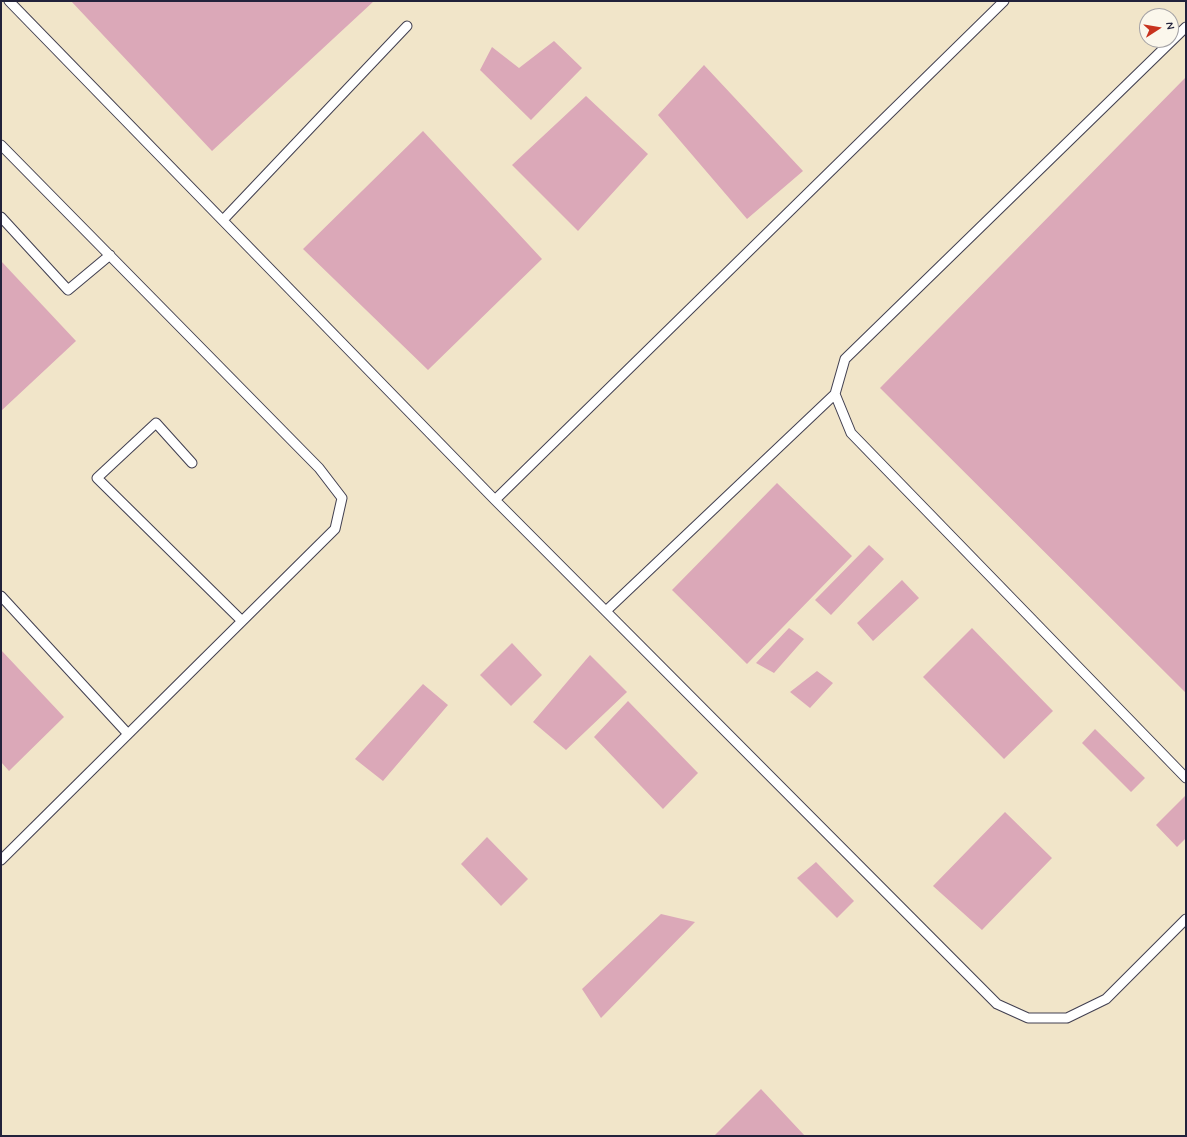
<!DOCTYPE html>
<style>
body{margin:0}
#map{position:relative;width:1187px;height:1137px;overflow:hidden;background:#f1e5c9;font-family:Mynerve,sans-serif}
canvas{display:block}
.frame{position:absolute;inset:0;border:2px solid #22223b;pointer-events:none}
.north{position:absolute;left:1139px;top:8px;width:40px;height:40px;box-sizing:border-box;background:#fbf7ec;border:1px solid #a4a2a5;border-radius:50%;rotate:78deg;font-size:11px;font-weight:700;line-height:16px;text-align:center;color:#22223b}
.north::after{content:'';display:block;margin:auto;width:14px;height:18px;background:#c8321e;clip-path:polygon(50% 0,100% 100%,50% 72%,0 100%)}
</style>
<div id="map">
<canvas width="1187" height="1137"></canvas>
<div class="frame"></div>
<div class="north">N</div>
</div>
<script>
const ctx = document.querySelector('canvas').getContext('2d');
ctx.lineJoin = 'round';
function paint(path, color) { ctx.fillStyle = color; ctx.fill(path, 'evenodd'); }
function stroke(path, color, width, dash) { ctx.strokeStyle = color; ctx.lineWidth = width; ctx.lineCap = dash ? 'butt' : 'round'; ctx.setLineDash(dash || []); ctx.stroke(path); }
const building = new Path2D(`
 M71 1H374L212 151Z
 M554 41 582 68 531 120 480 70 492 47 519 68Z
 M704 65 803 171 747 219 658 115Z
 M1186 77V693L880 388Z
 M586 96 648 154 578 231 512 165Z
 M423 131 542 259 428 370 303 249Z
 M1 261 76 341 1 411Z
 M777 483 852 556 747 664 672 590Z
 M869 545 884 559 831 615 815 600Z
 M902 580 919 598 873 641 857 623Z
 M789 628 804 639 774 673 756 663Z
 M972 628 1053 711 1004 759 923 677Z
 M512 643 542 675 511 706 480 675Z
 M1 650 64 717 9 771 1 762Z
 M590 655 627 692 566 750 533 722Z
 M817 671 833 683 810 708 790 692Z
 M423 684 448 705 383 781 355 759Z
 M628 701 698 773 663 809 594 737Z
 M1095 729 1145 778 1131 792 1082 743Z
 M1185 796 1186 798V838L1177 847 1156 825Z
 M1005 812 1052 858 982 930 933 886Z
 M487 837 528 879 501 906 461 864Z
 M816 862 854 901 837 918 797 878Z
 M661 914 695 922 601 1018 582 989Z
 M761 1089 805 1136H714Z`);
const service = new Path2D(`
 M9 1 495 500 997 1004 1028 1018H1067L1106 999 1186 919
 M1186 27 845 359 835 394 851 433 1186 778
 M1 145 319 468 342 498 335 529 1 860
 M1 217 68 290 110 255
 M223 220 407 26
 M192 463 156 423 97 478 242 621
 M495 500 1004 1
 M1 596 128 734
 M606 611 835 394`);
paint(building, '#dba8b8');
stroke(service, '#413f50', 11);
stroke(service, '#fff', 9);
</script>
